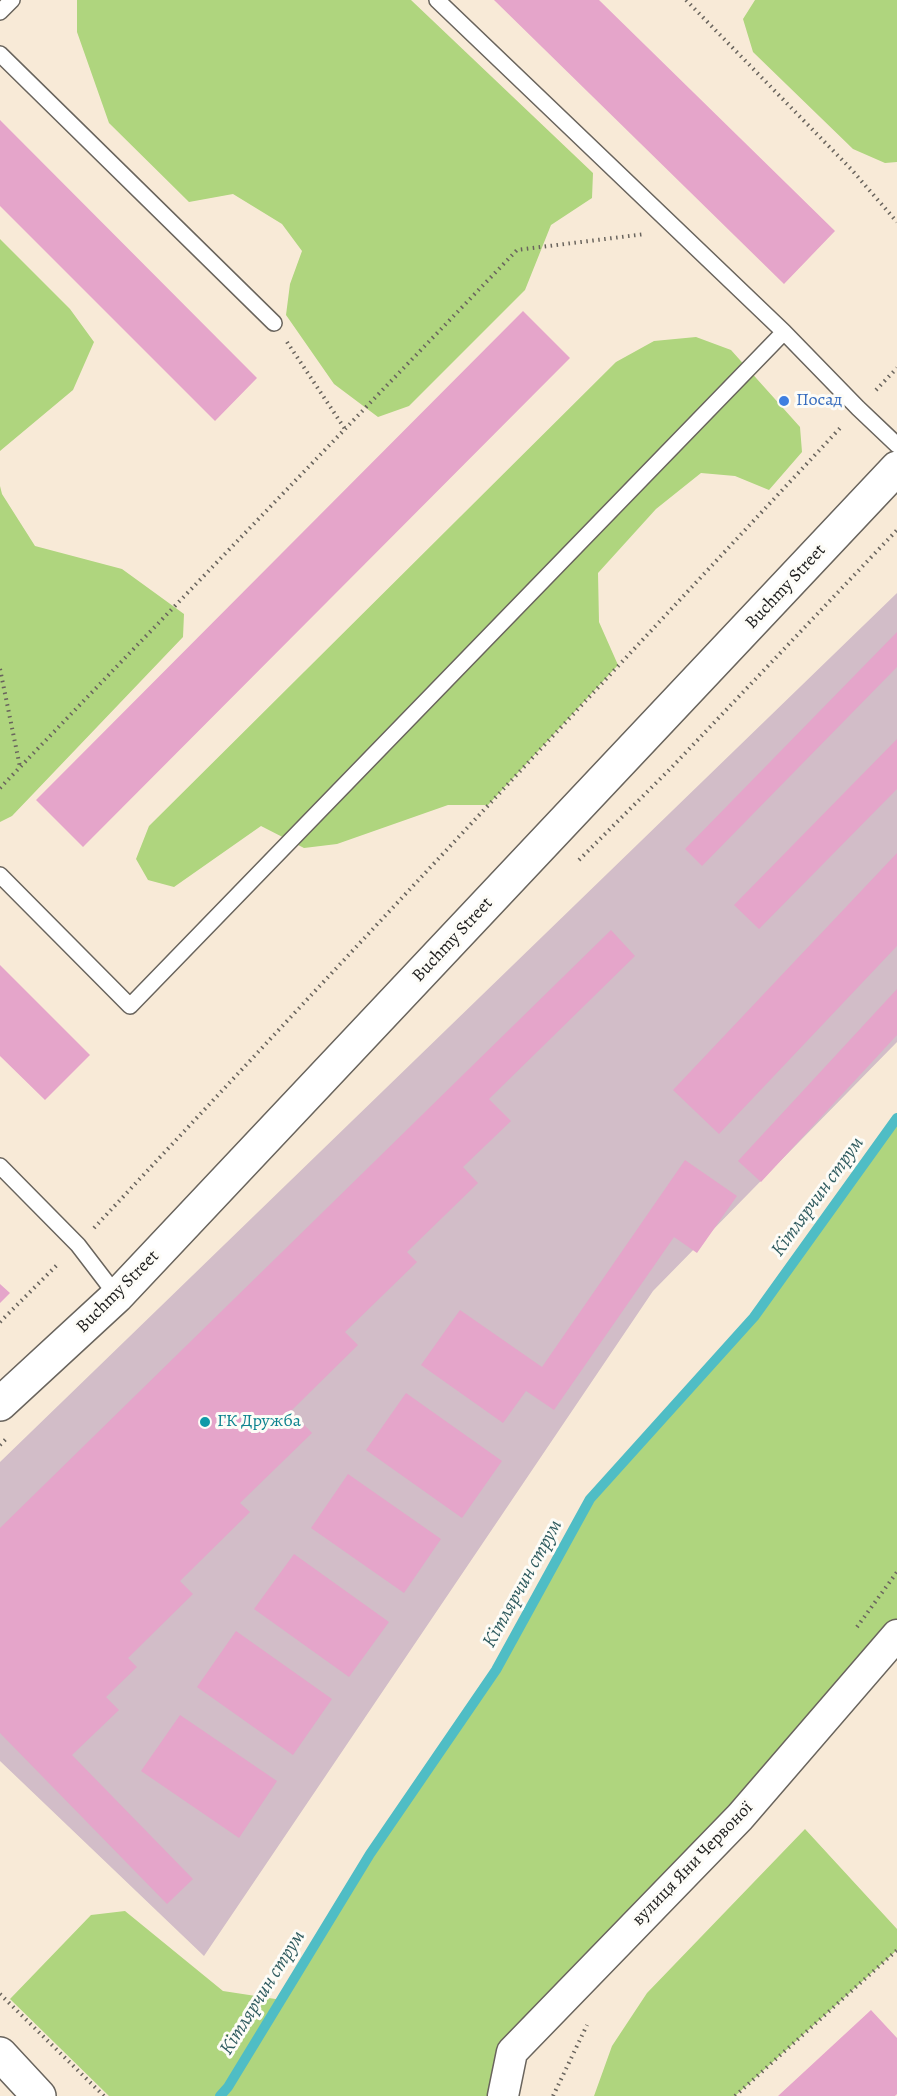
<!DOCTYPE html>
<meta charset="utf-8">
<style>
body{margin:0}
canvas{display:block;background:#f8ead7}
</style>
<canvas width="897" height="2096"></canvas>
<script>
const ctx = document.querySelector('canvas').getContext('2d');
ctx.lineJoin = 'round';
function paint(path, color) { ctx.fillStyle = color; ctx.fill(path, 'evenodd'); }
function stroke(path, color, width, dash) { ctx.strokeStyle = color; ctx.lineWidth = width; ctx.lineCap = dash ? 'butt' : 'round'; ctx.setLineDash(dash || []); ctx.stroke(path); }
function write(font, color, halo, rows, align = 'center') {
  ctx.font = font + ' Alegreya,serif'; ctx.lineWidth = 6; ctx.setLineDash([]); ctx.textBaseline = 'middle'; ctx.strokeStyle = halo; ctx.fillStyle = color; for (const [text, x, y, turn = 0] of rows) {
    ctx.save(); ctx.translate(x, y); ctx.rotate((+turn || 0) * Math.PI / 180); ctx.textAlign = isNaN(turn) ? turn : align; if (halo) ctx.strokeText(text, 0, 0); ctx.fillText(text, 0, 0); ctx.restore();
  }
}
const industrial = new Path2D(`
 M897 593V1042L653 1291 204 1956 0 1761V1462Z`);
const green = new Path2D(`
 M77 0H411L593 173 592 198 551 225 525 290 409 406 378 417 334 384 286 315 290 284 302 251 282 224 233 194 189 202 109 123 77 32Z
 M755 0H897V162L885 163 853 149 753 52 743 19Z
 M0 239 70 309 94 342 73 390 0 451Z
 M696 337 731 350 800 427 802 452 769 490 735 476 701 473 656 509 598 573 599 622 618 665 488 805H448L337 844 304 848 261 826 174 887 148 880 136 859 149 826 616 362 654 341Z
 M0 486 2 494 35 546 122 569 184 614 183 637 12 816 0 822Z
 M897 1120V1635L512 2052 503 2096H109L10 1999 91 1915 125 1911 223 1991 282 2000 370 1855 497 1671 592 1500 755 1318Z
 M805 1829 897 1929V1950L735 2096H594L612 2046 647 1993Z`);
const stream = new Path2D(`
 M220 2096 228 2087 370 1854 496 1670 590 1499 754 1317 897 1118`);
const building = new Path2D(`
 M494 0H599L835 231 784 284Z
 M0 120 257 378 215 421 0 206Z
 M523 311 570 358 83 847 36 800Z
 M897 632V667L702 866 685 849Z
 M897 739V789L759 929 734 905Z
 M897 853V946L719 1134 673 1090Z
 M611 930 635 956 489 1099 511 1121 463 1167 478 1183 407 1252 417 1262 345 1332 358 1345 291 1411 312 1433 240 1503 250 1512 180 1581 193 1594 128 1658 137 1667 106 1697 119 1710 72 1755 193 1879 167 1904 0 1733V1528Z
 M0 965 90 1055 45 1100 0 1056Z
 M897 989V1035L761 1182 738 1161Z
 M685 1160 737 1196 697 1253 674 1237 554 1410 526 1391 503 1423 421 1365 460 1310 542 1367Z
 M0 1284 10 1293 0 1303Z
 M406 1393 502 1461 462 1518 366 1450Z
 M348 1474 441 1539 404 1593 311 1528Z
 M294 1554 389 1622 349 1677 254 1609Z
 M236 1631 332 1699 293 1755 197 1687Z
 M180 1715 277 1781 239 1838 141 1771Z
 M871 2010 897 2038V2094L895 2096H778Z`);
const path = new Path2D(`
 M686 0 851 169 897 222
 M287 342 345 429
 M876 390 897 368
 M0 669 20 767
 M0 788 517 250 645 234
 M579 860 672 767 897 530
 M94 1228 842 426
 M0 1322 59 1263
 M0 1445 8 1437
 M857 1627 897 1572
 M0 1994 104 2096
 M553 2096 587 2025
 M735 2096 897 1950`);
const lane = new Path2D(`
 M437 0 784 332 858 408 897 445
 M0 12 12 0
 M0 54 274 323
 M0 875 130 1006 784 332
 M0 1166 78 1245 117 1296`);
const street = new Path2D(`
 M503 2096 512 2052 740 1817 897 1635`);
const secondary = new Path2D(`
 M0 1404 117 1296 897 468
 M0 2054 39 2096`);
const markers = [
 [784,401,6,"#3f7fe0"],
 [205,1422,6,"#0f9aa8"]
];
const shopNames = [
 ["Посад",796,401]
];
const streetNames = [
 ["Buchmy Street",786,587,-47],
 ["Buchmy Street",453,940,-47],
 ["Buchmy Street",118,1292,-45],
 ["вулиця Яни Червоної",693,1864,-46]
];
const cultureNames = [
 ["ГК Дружба",217,1422]
];
const waterNames = [
 ["Кітлярчин струм",818,1197,-54],
 ["Кітлярчин струм",523,1584,-61],
 ["Кітлярчин струм",263,1993,-58]
];
paint(industrial, '#d2bdc8');
paint(green, '#afd57e');
stroke(stream, '#4fbdc5', 10);
paint(building, '#e5a5ca');
stroke(lane, '#69645d', 18);
stroke(street, '#69645d', 33);
stroke(secondary, '#69645d', 36);
stroke(path, '#69645d', 4, [1.5, 4.5]);
stroke(lane, '#fff', 15);
stroke(street, '#fff', 30);
stroke(secondary, '#fff', 33);
for (const [x, y, r, color] of markers) { const dot = new Path2D(); dot.arc(x, y, r, 0, 2 * Math.PI); ctx.fillStyle = color; ctx.fill(dot); stroke(dot, '#fdfcf7', 2); }
write('18px', '#366cbe', '#fdfcf7', shopNames, 'left');
write('18px', '#1c1c1c', '#fdfcf7', streetNames);
write('18px', '#0d838f', '#fdfcf7', cultureNames, 'left');
write('italic 20px', '#305c60', '#fdfcf7', waterNames);
</script>
